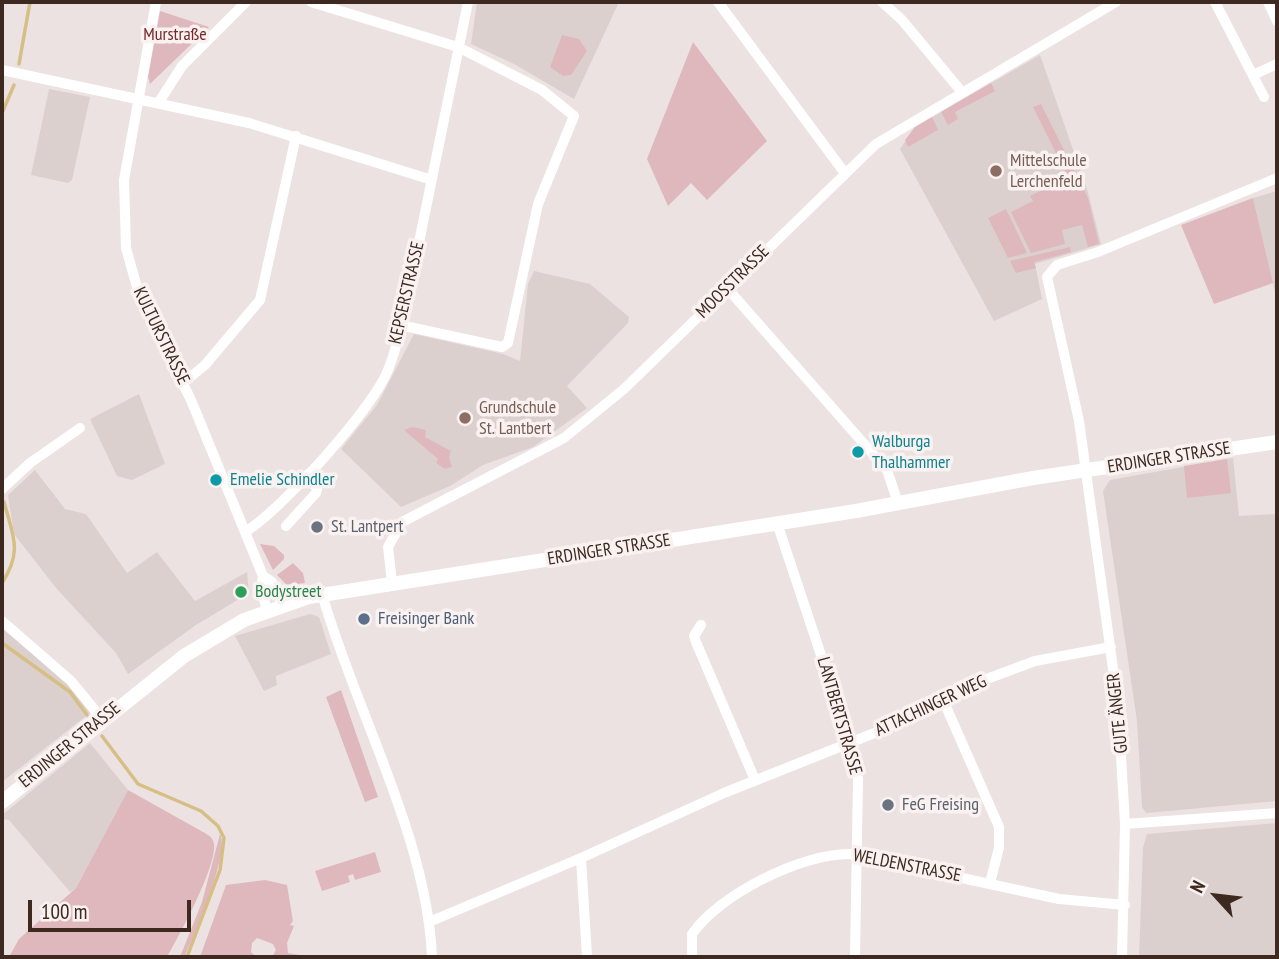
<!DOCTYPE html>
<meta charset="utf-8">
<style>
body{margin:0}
#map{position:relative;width:1279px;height:959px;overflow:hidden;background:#ece2e1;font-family:"PT Sans Narrow",sans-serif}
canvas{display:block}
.frame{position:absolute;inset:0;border:4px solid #3e2920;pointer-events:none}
.north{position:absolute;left:1181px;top:861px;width:70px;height:70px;-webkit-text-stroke:5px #f9f2f1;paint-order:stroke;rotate:297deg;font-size:19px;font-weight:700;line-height:28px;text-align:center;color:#3e2920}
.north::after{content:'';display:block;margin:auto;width:24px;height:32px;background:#3e2920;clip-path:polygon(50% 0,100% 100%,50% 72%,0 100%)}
.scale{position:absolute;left:28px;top:900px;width:163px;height:32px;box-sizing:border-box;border:4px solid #3e2920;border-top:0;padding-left:9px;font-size:21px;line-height:24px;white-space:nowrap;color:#3e2920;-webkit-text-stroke:5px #f9f2f1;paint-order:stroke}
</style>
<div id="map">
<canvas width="1279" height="959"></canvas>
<div class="frame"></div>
<div class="north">N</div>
<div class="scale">100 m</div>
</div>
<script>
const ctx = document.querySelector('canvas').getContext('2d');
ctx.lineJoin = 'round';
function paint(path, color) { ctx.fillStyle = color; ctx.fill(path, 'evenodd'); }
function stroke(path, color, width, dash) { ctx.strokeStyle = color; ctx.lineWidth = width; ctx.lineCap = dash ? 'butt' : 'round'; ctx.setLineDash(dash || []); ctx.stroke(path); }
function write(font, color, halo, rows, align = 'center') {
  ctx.font = font + ' "PT Sans Narrow",sans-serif'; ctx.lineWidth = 7; ctx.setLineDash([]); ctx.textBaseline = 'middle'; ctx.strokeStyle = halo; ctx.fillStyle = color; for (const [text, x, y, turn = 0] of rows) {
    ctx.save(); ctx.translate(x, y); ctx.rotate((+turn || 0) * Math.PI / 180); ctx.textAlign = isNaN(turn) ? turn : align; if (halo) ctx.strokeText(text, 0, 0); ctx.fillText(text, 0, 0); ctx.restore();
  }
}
const built = new Path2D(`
 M477 2H619L574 99 514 64 471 44Z
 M1040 55 1088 192 1101 244 1035 264 1042 299 994 321 900 149 915 127Z
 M49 89 90 97 72 180 68 183 31 175Z
 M1277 191V301L1253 198Z
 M534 271 590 284 629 317 628 323 567 386 587 408 533 447 483 465 450 486 401 507 341 449 377 405 414 334 503 354 520 361 528 284Z
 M139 394 165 464 132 480 117 476 90 419Z
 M1233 458 1239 516 1277 514V801L1146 813 1142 807 1137 721 1103 491 1110 480Z
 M35 470 65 509 86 514 127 573 157 552 195 601 247 572 249 593 196 625 128 674 116 653 56 588 14 534 8 495Z
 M310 614 319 617 331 654 276 676 277 685 264 691 235 636Z
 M2 628 67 683 90 713 2 782Z
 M90 743 128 790 76 888 70 892 9 820 2 819V815Z
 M1277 823V957H1139L1143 848 1147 834Z`);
const green = new Path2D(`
 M160 11 209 27 150 84 148 77Z
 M562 35 579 39 587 51 571 75 563 76 550 67Z
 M693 42 767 141 707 200 691 183 668 206 647 159Z
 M991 83 995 91 955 112 958 119 948 125 941 112Z
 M1041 104 1088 198 1099 244 1088 247 1082 225 1062 230 1065 244 1031 253 1011 212 1033 201 1030 196 1068 177 1033 107Z
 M932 117 938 130 908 147 905 140 915 127Z
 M1253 198 1273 283 1214 304 1181 225Z
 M1006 209 1027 253 1008 258 988 218Z
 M1070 247 1071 252 1034 262 1036 268 1016 273 1010 261Z
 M412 427 426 430 425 437 451 451 449 457 452 467 445 469 436 463 438 459 404 430Z
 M1227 459 1231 493 1187 498 1184 466Z
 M260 544 274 546 284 555V559L273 570Z
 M293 563 303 573 305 583 287 585 277 575Z
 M341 690 378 797 365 802 326 697Z
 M128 790 203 832C208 835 213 837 214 844 217 866 179 936 167 957H9L19 939 76 888Z
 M220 834C230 853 195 934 185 956L180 957 202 902Z
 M375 852 381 872 355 880 353 874 348 876 350 882 322 891 315 871Z
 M265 880 287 885 293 921 290 925 294 926 287 943 288 953 310 957H272L276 950 273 944 257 938 252 943 251 952 256 957H200L226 885Z`);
const stream = new Path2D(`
 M19 64 30 2
 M2 113 14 85
 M2 583C23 551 13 536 4 502
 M2 643 70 692 87 715
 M102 736 138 784 201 811 218 826 224 838 220 870 187 957`);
const street = new Path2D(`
 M156 2 124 180 126 248 140 298 191 400 263 576 272 582 283 606
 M311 2 458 47 542 90 574 116 538 204 508 343 502 347 400 325
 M718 2 844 172
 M882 2 902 20 961 91
 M1215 2 1264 97
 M1268 2 1277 21
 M2 70 249 123 432 180
 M1253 75 1277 64
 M159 102 182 66 246 2
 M727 288 887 470 898 503
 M183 383 205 365 260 300 296 136
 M2 489 30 463 80 428
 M777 523 847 733 858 778 855 957
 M286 526 316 493 317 489 308 474
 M245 532C281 510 372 410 388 370 402 335 407 294 416 257 434 172 450 87 468 2
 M263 576 261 587 267 611
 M392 582 388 547 402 522 564 438 624 389 876 144 1116 2
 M322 594C355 710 427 837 432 957
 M2 621 71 681 102 719
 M701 625 694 636 696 642 755 780
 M944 702 999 827V848L990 883
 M1125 824 1277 813
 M581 858 587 957
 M429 922 581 858 724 793 897 724 984 680 1035 661 1111 647
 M692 957V934C720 894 802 853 851 854L1059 899 1125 905
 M1122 957 1125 824 1118 705 1079 421 1047 277 1057 265 1098 252 1277 178`);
const secondary = new Path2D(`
 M2 802 184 656 244 620 309 597 856 511 1033 478 1277 442`);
const markers = [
 [996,171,7,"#8d6e63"],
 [465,418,7,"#8d6e63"],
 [858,452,7,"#0f9aa8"],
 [216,480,7,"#0f9aa8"],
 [317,527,7,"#6b7280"],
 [241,592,7,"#2e9e5b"],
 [364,619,7,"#5c6f8a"],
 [888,805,7,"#6b7280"]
];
const parkNames = [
 ["Murstraße",175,35]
];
const educationNames = [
 ["Mittelschule",1010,161],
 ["Lerchenfeld",1010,182],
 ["Grundschule",479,408],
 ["St. Lantbert",479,429]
];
const streetNames = [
 ["MOOSSTRASSE",733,282,-45],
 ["KEPSERSTRASSE",407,293,-77],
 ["KULTURSTRASSE",161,336,64],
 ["ERDINGER STRASSE",1169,458,-9],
 ["ERDINGER STRASSE",609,550,-9],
 ["ATTACHINGER WEG",931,706,-25],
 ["GUTE ÄNGER",1118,713,-96],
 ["LANTBERTSTRASSE",839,716,74],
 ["ERDINGER STRASSE",70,745,-39],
 ["WELDENSTRASSE",907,866,11]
];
const cultureNames = [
 ["Walburga",872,442],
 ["Thalhammer",872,463],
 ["Emelie Schindler",230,480]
];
const worshipNames = [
 ["St. Lantpert",331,527],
 ["FeG Freising",902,805]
];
const leisureNames = [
 ["Bodystreet",255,592]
];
const serviceNames = [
 ["Freisinger Bank",378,619]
];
paint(built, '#dcd0cf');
paint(green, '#dfb8be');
stroke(stream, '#d5bf85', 3.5);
stroke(street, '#fff', 10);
stroke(secondary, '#fff', 14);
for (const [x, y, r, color] of markers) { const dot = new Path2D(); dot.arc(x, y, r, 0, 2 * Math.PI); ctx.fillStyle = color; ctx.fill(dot); stroke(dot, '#f9f2f1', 2.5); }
write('18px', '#77282b', '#f9f2f1', parkNames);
write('18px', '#785e54', '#f9f2f1', educationNames, 'left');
write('18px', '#3e2920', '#f9f2f1', streetNames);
write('18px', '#0d838f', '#f9f2f1', cultureNames, 'left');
write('18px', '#5b616d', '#f9f2f1', worshipNames, 'left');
write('18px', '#27864d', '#f9f2f1', leisureNames, 'left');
write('18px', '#4e5e75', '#f9f2f1', serviceNames, 'left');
</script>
